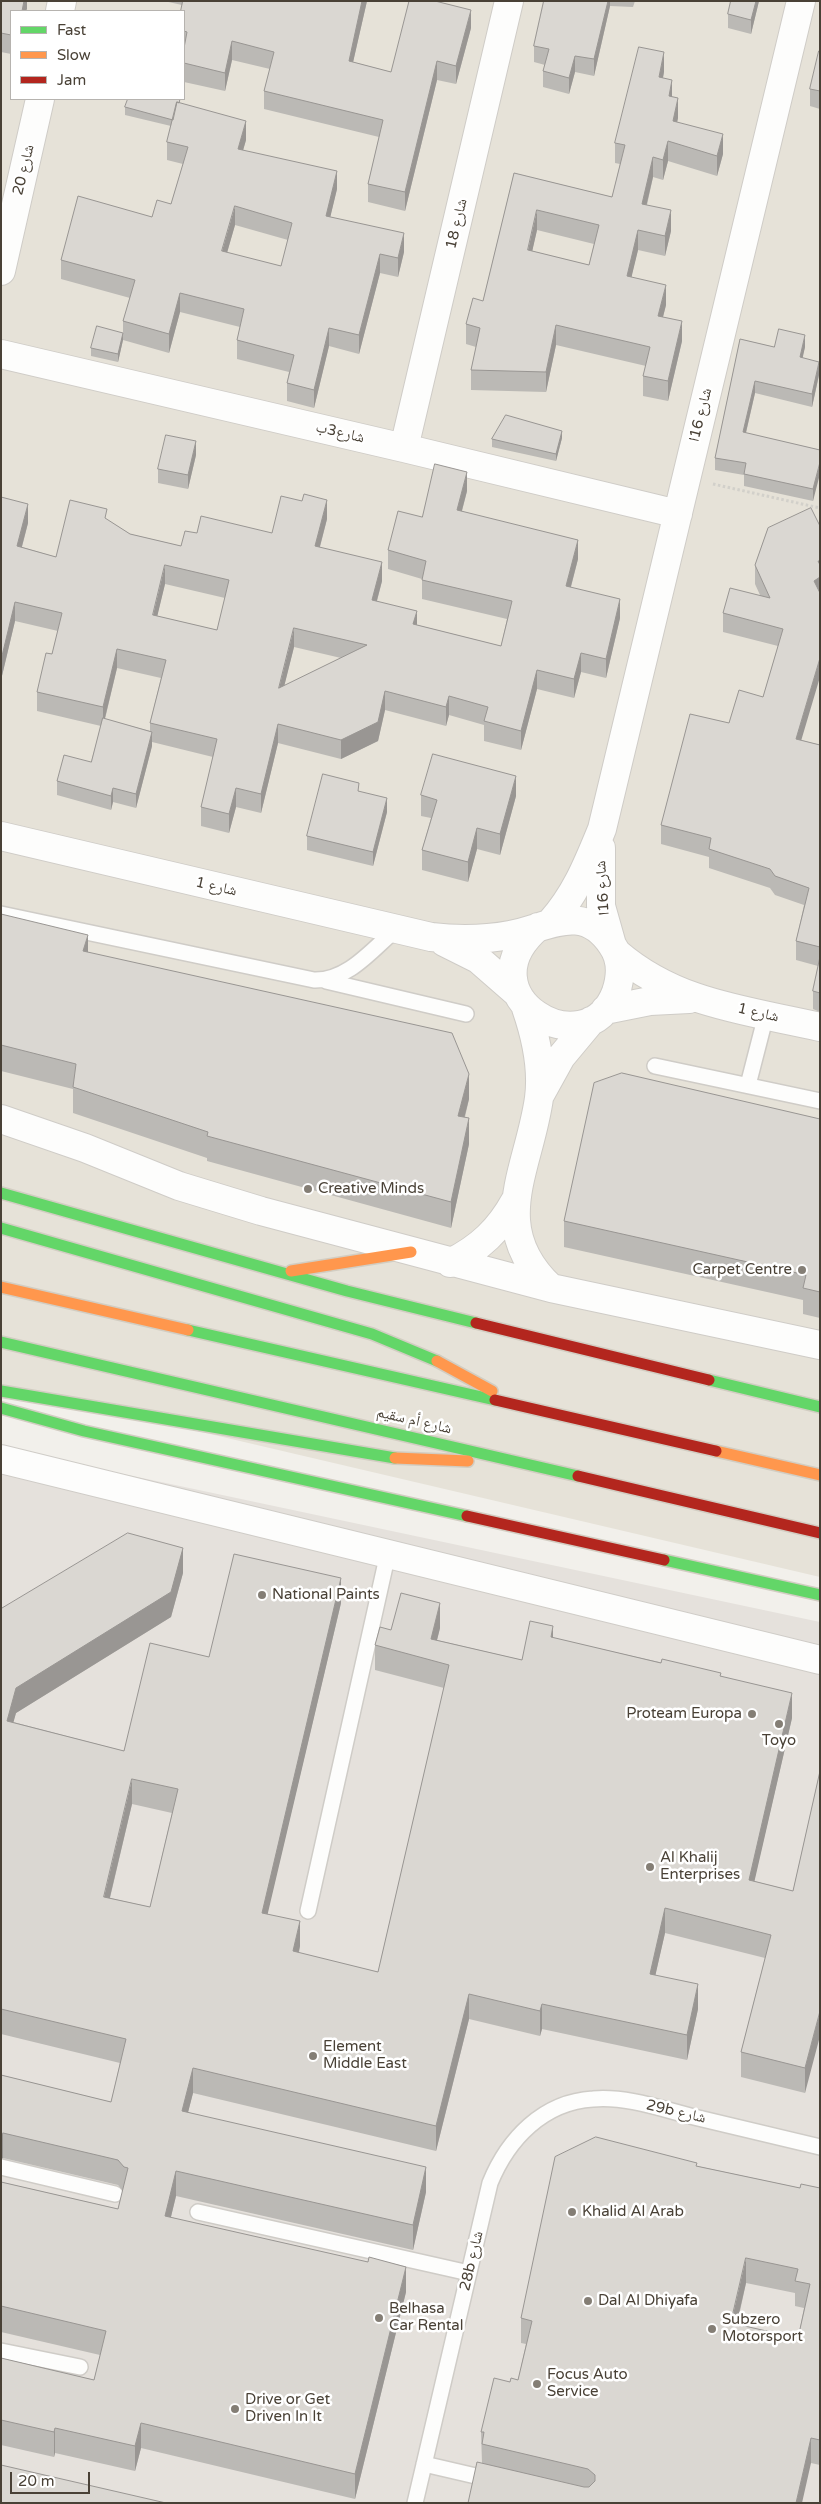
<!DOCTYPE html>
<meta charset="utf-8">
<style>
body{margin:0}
#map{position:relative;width:821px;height:2504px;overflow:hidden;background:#f2f0eb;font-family:"Varela Round",sans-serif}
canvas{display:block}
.frame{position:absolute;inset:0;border:2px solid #494136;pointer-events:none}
.legend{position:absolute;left:10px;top:10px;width:175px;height:90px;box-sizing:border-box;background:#fff;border:1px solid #b6b3af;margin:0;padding:6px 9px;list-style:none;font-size:15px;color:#494136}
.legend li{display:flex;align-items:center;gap:10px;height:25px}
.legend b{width:25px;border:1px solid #b6b3af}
.scale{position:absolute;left:10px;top:2472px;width:80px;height:22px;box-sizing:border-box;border:2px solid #494136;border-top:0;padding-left:6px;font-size:15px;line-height:18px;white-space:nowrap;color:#494136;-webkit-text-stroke:4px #fff;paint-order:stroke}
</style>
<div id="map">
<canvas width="821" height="2504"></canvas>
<div class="frame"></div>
<ul class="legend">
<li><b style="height:6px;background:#63d668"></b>Fast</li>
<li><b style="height:6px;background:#ff974d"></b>Slow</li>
<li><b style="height:6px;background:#b3261e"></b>Jam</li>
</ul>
<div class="scale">20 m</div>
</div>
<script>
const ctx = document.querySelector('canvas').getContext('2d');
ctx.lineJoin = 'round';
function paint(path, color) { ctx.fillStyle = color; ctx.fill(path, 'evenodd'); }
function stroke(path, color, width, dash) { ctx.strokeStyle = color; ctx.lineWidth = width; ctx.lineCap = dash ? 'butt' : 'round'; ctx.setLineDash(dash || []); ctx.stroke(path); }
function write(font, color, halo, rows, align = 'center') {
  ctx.font = font + ' "Varela Round","Noto Naskh Arabic",sans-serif'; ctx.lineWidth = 5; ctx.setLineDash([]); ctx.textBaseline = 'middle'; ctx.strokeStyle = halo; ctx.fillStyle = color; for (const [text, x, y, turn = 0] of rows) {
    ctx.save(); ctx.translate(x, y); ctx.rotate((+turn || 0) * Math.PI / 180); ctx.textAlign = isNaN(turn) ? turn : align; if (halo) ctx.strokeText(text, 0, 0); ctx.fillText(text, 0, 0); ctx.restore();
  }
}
const residential = new Path2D(`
 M1 1H820V1577L1 1385ZM11 11H184V99H11Z`);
const industrial = new Path2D(`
 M1 1448 820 1622V2503H1Z`);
const path = new Path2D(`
 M713 484 820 508`);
const lane = new Path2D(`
 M1 914 314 980C347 981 371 951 395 930
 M326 981 466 1014
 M655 1066 820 1101
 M748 1085 766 1015
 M308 1911 388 1553
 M1 2167 115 2194
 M198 2212 469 2273
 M1 2351 80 2367
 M424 2464 493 2480
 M415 2503 490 2183C508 2139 543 2102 593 2099 627 2096 662 2109 694 2117 736 2127 778 2137 820 2147`);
const street = new Path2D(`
 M60 11 62 1
 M1 271 40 99
 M1 354 404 448 678 514
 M404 448 509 1
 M1 836 431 937C458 940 483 940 510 935 548 928 583 901 612 945 622 959 621 977 616 992 587 1071 459 995 538 927
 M601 848V906L612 945
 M551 922C576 894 588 863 602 829L801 1
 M444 942 478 959 517 993
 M617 953C676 1004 746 1010 820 1027
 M526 1008C536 1037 543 1067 539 1098 529 1170 486 1227 551 1288
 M605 1010 650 1001 689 999
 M540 1095 561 1057 591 1021
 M1 1119 85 1148 179 1186 261 1211 551 1288 820 1345
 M450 1263C480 1248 499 1230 515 1201
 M1 1459 820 1660`);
const fast = new Path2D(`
 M1 1193 347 1291 476 1323
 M1 1228 372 1334 437 1361
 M188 1330 495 1400
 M1 1342 578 1476
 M709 1380 820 1407
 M1 1391 395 1458
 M1 1408 84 1431 467 1516
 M664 1560 820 1595`);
const slow = new Path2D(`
 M291 1271 411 1252
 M1 1287 188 1330
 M437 1361 492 1391
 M716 1451 820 1475
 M395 1458 468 1461`);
const jam = new Path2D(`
 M476 1323 709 1380
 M495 1400 716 1451
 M578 1476 820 1533
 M467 1516 664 1560`);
const wall = new Path2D(`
 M1 1H27V9L11 11V54L1 52Z
 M164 1H367L353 62 391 72 471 28 456 84 437 80 405 211 368 202V184L379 137 264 109V91L270 69 232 60 225 91 184 82V11L182 5Z
 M544 1H635L633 7 610 6 594 76 575 72 569 94 543 87V71L545 65 534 62V46Z
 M731 1H759L751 34 728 28V14Z
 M820 51V109L810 106V89Z
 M664 72 663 78 672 96 678 118 677 122 723 154 717 176 668 161 663 180 653 177 647 205 671 231 665 256 638 250 631 277 666 305 663 317 682 341 668 401 643 396V376L646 366 556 345 546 392 471 390V370L476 347 466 344V324L483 301 514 173 612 197 620 164 615 163V143ZM537 230 594 244 589 265 532 251Z
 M180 99V103L246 140 243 150 337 189 330 217 404 252 398 277 380 273 359 354 329 346 314 408 287 401V383L289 372 237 359V340L240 327 180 312 169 353 123 340 118 362 91 356V348L123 333V321L130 298 61 279V260L152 217 171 204 183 164 167 160V142L171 126 125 115V107ZM235 225 288 240 281 266 227 253Z
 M740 339 774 347H805L802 358 819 375 812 407 755 393 746 433 820 450 813 501 744 486V475L715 470V458Z
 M562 438 556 461 492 447V439Z
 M196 455 188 489 158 483V469Z
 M467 491 462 511 578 559 571 587 620 618 606 678 581 672 574 698 537 689 521 750 484 741V725L449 715 446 726 385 710 378 741 341 759 278 743 261 813 236 807 229 833 201 826V807L213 757 152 742V746L136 808 113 802 111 810 57 795V781L91 762 101 726 37 711V692L52 654 58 631 15 621 1 680V497L28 523 22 547 56 557 107 520 130 534 181 546 197 533H272L327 519 320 547 382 581 377 601 417 625 501 646 507 619 422 599V579L388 569V550L422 517ZM165 584 225 598 217 630 157 616ZM294 647 341 658 284 686ZM117 668 161 678 150 723V731L105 719Z
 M768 528 801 740 820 745V1012L813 1009V991L818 966 796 960V941L804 905 775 895 770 888 709 868V857L661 844V825L729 723 763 697 778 646 723 632V613L760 595 755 584V565Z
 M359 791 387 812 373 866 307 850V836Z
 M421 795 516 796 500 855 477 849 468 882 422 870V850L431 818 421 816Z
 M1 914 88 952 469 1099 465 1117 469 1144 451 1228 207 1161V1158L73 1113V1089L1 1071Z
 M820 1119V1318L803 1314V1300L564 1247V1221Z
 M183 1573 171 1617 16 1713 13 1722 124 1751 209 1657 341 1603 267 1914 300 1946 299 1953 378 1972 444 1688 375 1670V1645L391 1630 440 1628 437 1640 522 1660 553 1638 721 1676 792 1718 754 1881 793 1891 820 1771 805 2093 741 2077V2052L765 1958 665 1933 655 1976 698 2009 687 2060 542 2029 540 2036 469 2019 436 2151 193 2093 188 2112 426 2192 413 2250 176 2196 171 2217 406 2292 355 2499 141 2448 135 2471 55 2453 54 2457 1 2445V2358L94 2380 100 2355 1 2332V2182L118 2209 123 2191 118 2185 3 2158 1 2159V2075L111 2102 120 2063 1 2034V1609ZM132 1804 172 1813 150 1907 110 1898Z
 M697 2166 800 2188H820V2465L811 2463 468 2503 482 2463 481 2432 510 2382 518 2380 526 2344 521 2343V2318ZM746 2283 795 2293V2306L804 2308 798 2338 737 2325Z`);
const shadedWall = new Path2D(`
 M24 1H27V9L26 11H22Z
 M362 1H367L349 80V61Z
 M608 1H610V6L594 76V59Z
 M756 1H759L751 34V20Z
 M471 10V28L456 84V66Z
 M232 41V60L225 91V73Z
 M664 52V72L659 97V77Z
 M575 56V72L569 94V78Z
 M437 61V80L405 211V192Z
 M672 80V100L669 96Z
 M678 98V118L673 141V121Z
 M246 121V140L238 168V149Z
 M723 134V154L717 176V156Z
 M668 141V161L663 180V160Z
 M653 157V177L642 224V204Z
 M337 171V189L326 235V216Z
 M235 206V225L222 270V251Z
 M537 210V230L528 270V250Z
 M671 210V231L665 256V236Z
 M638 230V250L627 296V276Z
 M404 233V252L398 277V258Z
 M380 254V273L359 354V335Z
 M666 285V305L658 336V316Z
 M180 293V312L169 353V334Z
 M682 321V341L668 401V381Z
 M556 325V345L546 392V372Z
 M329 328V346L314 408V390Z
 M123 333V340L118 362V354Z
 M805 335V347L800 370V357Z
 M819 362V375L812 407V394Z
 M755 381V393L743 445V432Z
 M562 431V438L556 461V454Z
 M196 441V455L188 489V475Z
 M820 462V474L813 501V489Z
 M467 472V491L457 529V510Z
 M327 500V519L315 565V546Z
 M28 504V523L17 565V546Z
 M578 540V559L566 605V586Z
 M818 561H820V596L814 581Z
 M382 562V581L372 619V600Z
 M165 565V584L153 634V615Z
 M620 599V618L606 678V659Z
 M15 602V621L1 680V660Z
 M417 611V630L413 624Z
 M294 628V647L279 707V688Z
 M117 649V668L103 726V707Z
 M581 653V672L574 698V679Z
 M820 658V677L796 758V739Z
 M537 670V689L521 750V731Z
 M385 691V710L378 741 341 759V740Z
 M449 696V715L446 726V707Z
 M278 724V743L261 813V794Z
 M152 732V746L136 808V794Z
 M516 776V796L500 855V834Z
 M113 788V802L111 810V796Z
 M236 788V807L229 833V814Z
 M387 798V812L373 866V852Z
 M477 828V849L468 882V862Z
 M88 935V961L83 951Z
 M469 1074V1099L458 1142V1116Z
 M469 1118V1144L451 1228V1202Z
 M183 1548V1573L171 1617 16 1713 7 1746V1721L16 1688Z
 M341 1578V1603L262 1938V1913Z
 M440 1603V1628L432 1660 431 1639Z
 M553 1626V1651L551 1637Z
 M792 1693V1718L749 1905V1880Z
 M132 1779V1804L104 1922V1897Z
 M665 1908V1933L650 1999V1974Z
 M300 1921V1946L293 1976V1951Z
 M698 1984V2009L687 2060V2035Z
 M469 1994V2019L436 2151V2126Z
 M542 2004V2029L540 2036V2011Z
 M820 2011V2036L805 2093V2068Z
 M193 2068V2093L182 2136V2111Z
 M3 2133V2158L1 2159V2134Z
 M426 2167V2192L413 2250V2225Z
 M176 2171V2196L165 2241V2216Z
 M746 2258V2283L731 2348V2323Z
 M406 2267V2292L355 2499V2474Z
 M141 2423V2448L135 2471V2446Z
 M55 2428V2453L54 2457V2432Z
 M811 2438V2463L802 2503H796Z`);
const building = new Path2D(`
 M1 1H24L22 11H11V35L1 33Z
 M183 1H362L349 61 391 72 409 1H435L471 10 456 66 437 61 405 192 368 184 383 120 264 91 274 52 232 41 225 73 184 63V48L187 32 184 31V11H181Z
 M544 1H608L594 59 575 56 569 78 543 71 549 49 534 46Z
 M731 1H756L751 20 728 14Z
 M639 47 664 52 659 77 672 80 669 96 678 98 673 121 723 134 717 156 668 141 663 160 653 157 642 204 671 210 665 236 638 230 627 276 666 285 658 316 682 321 668 381 643 376 650 347 556 325 546 372 471 370 480 328 466 324 473 298 483 301 514 173 612 197 625 145 615 143ZM537 210 599 225 589 265 528 250Z
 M819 51H820V91L810 89Z
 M128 99H180L179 103 177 102 173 120 125 107Z
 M177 102 246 121 238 149 337 171 326 216 404 233 398 258 380 254 359 335 329 328 314 390 287 383 294 355 237 340 244 309 180 293 169 334 123 321 135 280 61 260 78 196 152 217 157 200 171 204 188 147 167 142ZM235 206 292 223 281 266 222 251Z
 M97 326 123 333 118 354 91 348Z
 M779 329 805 335 800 357 819 362 812 394 755 381 743 432 820 450V462L813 489 744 474 746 463 715 458 740 339 774 347Z
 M506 415 562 431 556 454 492 439Z
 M166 435 196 441 188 475 158 469Z
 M435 464 467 472 457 510 578 540 566 586 620 599 606 659 581 653 574 679 537 670 521 731 484 721 488 707 449 696 446 707 385 691 378 722 341 740 278 724 261 794 236 788 229 814 201 807 217 739 150 723 166 660 117 649 103 707 37 692 46 653 52 654 62 613 15 602 1 660V497L28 504 17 546 56 557 70 500 107 509 105 518 130 534 181 546 185 531 197 533 201 516 272 533 281 496 302 501 304 494 327 500 315 546 382 562 372 600 417 611 413 624 501 646 512 601 422 580 426 561 388 550 398 511 422 517ZM165 565 229 580 217 630 153 615ZM294 628 367 645 279 688Z
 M811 508 820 526V561H818L820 565V577L814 581 820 593V658L796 739 820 745V947L796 941 809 888 775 876 770 869 709 849 711 838 661 825 690 714 729 723 739 690 763 697 783 629 723 613 730 588 770 598 755 565 768 528Z
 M103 718 152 732 136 794 113 788 111 796 57 781 64 755 91 762Z
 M433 754 516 776 500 834 477 828 468 862 422 850 437 800 421 795Z
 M323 774 359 783 358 791 387 798 373 852 307 836Z
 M1 914 88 935 83 951 452 1033 469 1074 458 1116 469 1118 451 1202 207 1136 208 1132 73 1087 76 1064 1 1045Z
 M820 957V993L813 991Z
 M622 1073 820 1119V1292L803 1288 806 1275 564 1221 594 1083Z
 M128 1533 183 1548 171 1592 16 1688 7 1721 124 1751 150 1643 209 1657 234 1554 341 1578 262 1913 300 1921 293 1951 378 1972 449 1665 375 1645 380 1627 391 1630 401 1593 440 1603 431 1639 522 1660 530 1621 553 1626 551 1637 661 1663 662 1659 721 1673 720 1676 792 1693 749 1880 793 1891 820 1771V2011L805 2068 741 2052 771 1935 665 1908 650 1974 698 1984 687 2035 542 2004 540 2011 469 1994 436 2126 193 2068 182 2111 426 2167 413 2225 176 2171 165 2216 368 2262 369 2257 406 2267 355 2474 141 2423 135 2446 55 2428 54 2432 1 2420V2358L94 2380 106 2331 1 2306V2182L118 2209 128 2168 124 2167 118 2160 3 2133 1 2134V2075L111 2102 126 2039 1 2009V1609ZM132 1779 178 1789 150 1907 104 1897Z
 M596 2137 697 2163 696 2166 800 2188 801 2184 820 2188V2440L811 2438 796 2503H468L477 2462 584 2487H589L595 2481V2475L588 2469 482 2444 484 2432H481L494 2378 510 2382 511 2378 518 2380 532 2321 521 2318 555 2157ZM746 2258 798 2269 795 2281 810 2284 798 2338 731 2323Z
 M1 2465 166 2503H1Z`);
const markers = [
 [308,1189,5,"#847e75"],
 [802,1270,5,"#847e75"],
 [262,1595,5,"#847e75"],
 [752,1714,5,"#847e75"],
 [779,1724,5,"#847e75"],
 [650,1867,5,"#847e75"],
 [313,2056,5,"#847e75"],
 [572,2212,5,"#847e75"],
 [588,2301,5,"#847e75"],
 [379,2318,5,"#847e75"],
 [712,2329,5,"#847e75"],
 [537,2384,5,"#847e75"],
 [235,2409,5,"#847e75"]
];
const streetNames = [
 ["شارع 20",24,170,-77],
 ["شارع 18",457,224,-77],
 ["شارع 16ا",701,415,-76],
 ["شارع3ب",340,433,13],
 ["شارع 1",216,887,13],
 ["شارع 16ا",603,888,-94],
 ["شارع 1",758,1013,13],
 ["شارع أم سقيم",414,1421,13],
 ["29b شارع",676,2112,13],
 ["28b شارع",472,2261,-77]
];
const poiNames = [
 ["Creative Minds",318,1189],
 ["Carpet Centre",792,1270,"right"],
 ["National Paints",272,1595],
 ["Proteam Europa",742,1714,"right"],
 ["Toyo",779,1741,"center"],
 ["Al Khalij",660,1858],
 ["Enterprises",660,1875],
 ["Element",323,2047],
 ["Middle East",323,2064],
 ["Khalid Al Arab",582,2212],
 ["Dal Al Dhiyafa",598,2301],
 ["Belhasa",389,2309],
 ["Car Rental",389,2326],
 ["Subzero",722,2320],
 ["Motorsport",722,2337],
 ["Focus Auto",547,2375],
 ["Service",547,2392],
 ["Drive or Get",245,2400],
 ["Driven In It",245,2417]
];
paint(residential, '#e6e2d8');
paint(industrial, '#e5e1dc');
stroke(lane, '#cfccc7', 18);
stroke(street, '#cfccc7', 30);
stroke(fast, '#d2cdc2', 14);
stroke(slow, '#d2cdc2', 14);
stroke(jam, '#d2cdc2', 14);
stroke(path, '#d2d0ca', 3, [2.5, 2.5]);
stroke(lane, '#fdfdfc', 15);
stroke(street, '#fdfdfc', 28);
stroke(fast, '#63d668', 11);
stroke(slow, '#ff974d', 11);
stroke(jam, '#b3261e', 11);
paint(wall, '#bbb9b5');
paint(shadedWall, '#999693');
paint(building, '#dad7d2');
stroke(building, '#999693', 1);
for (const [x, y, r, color] of markers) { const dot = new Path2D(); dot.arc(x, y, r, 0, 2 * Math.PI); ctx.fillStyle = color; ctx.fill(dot); stroke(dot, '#fff', 2); }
write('15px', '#494136', '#fff', streetNames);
write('15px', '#494136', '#fff', poiNames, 'left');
</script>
